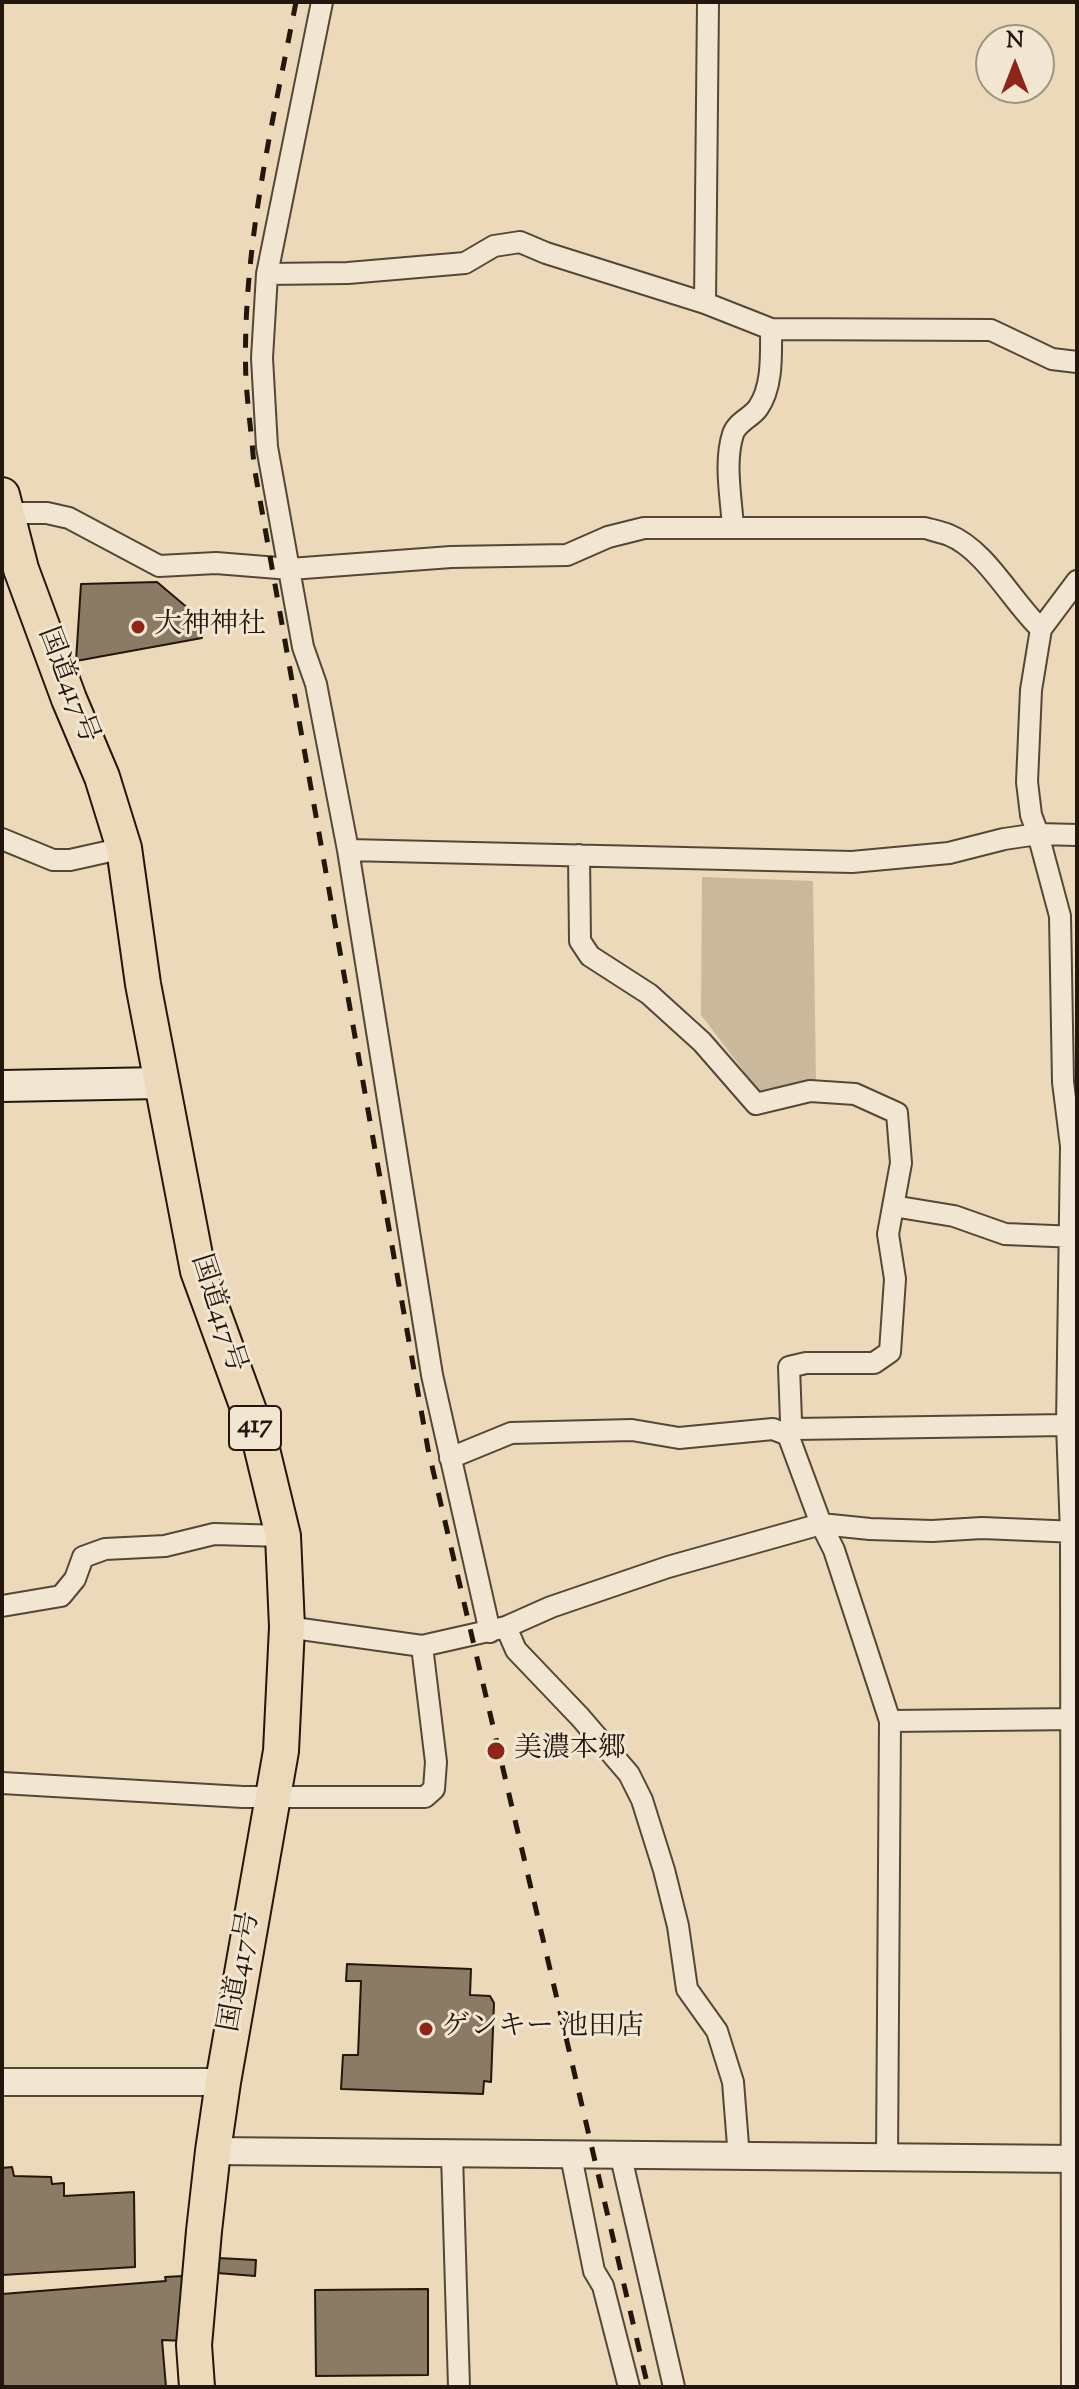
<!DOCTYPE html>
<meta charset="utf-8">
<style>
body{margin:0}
#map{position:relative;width:1079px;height:2389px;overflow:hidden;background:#ebd9b9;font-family:"Sorts Mill Goudy",serif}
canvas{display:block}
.frame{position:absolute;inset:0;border:4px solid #23160b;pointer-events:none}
.north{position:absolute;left:975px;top:24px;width:80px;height:80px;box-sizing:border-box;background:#f2e6d2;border:2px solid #9f9382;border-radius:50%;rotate:0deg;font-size:22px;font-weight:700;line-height:32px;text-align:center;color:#23160b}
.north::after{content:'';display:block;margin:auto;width:28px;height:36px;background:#8f2418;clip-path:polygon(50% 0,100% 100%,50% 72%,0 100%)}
</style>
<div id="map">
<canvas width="1079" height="2389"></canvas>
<div class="frame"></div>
<div class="north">N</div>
</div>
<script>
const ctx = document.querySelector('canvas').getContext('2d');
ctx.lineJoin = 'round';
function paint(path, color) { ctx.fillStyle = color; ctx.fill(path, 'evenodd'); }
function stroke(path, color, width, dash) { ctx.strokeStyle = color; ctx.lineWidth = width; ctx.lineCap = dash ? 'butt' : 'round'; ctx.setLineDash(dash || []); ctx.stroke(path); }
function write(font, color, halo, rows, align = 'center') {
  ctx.font = font + ' "Sorts Mill Goudy","Noto Serif JP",serif'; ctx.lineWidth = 6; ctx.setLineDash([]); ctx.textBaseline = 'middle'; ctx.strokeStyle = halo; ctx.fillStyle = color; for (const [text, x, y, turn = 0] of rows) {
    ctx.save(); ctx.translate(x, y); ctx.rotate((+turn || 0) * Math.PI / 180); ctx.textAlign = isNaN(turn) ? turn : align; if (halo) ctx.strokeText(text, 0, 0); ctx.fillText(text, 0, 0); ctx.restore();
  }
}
const green = new Path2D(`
 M702 877 813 881 816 1083 762 1095 701 1015Z`);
const building = new Path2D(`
 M157 582 196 615 202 638 76 661 81 584Z
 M347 1964 471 1969 470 1995 490 1996 494 2003 491 2082 484 2081 483 2094 341 2089 343 2055H358L361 1981H346Z
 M12 2167 14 2176 51 2177 52 2184 64 2183V2196L134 2192 135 2267 2 2275V2168Z
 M218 2258 256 2260 255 2276 217 2273Z
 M183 2276 185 2341 162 2340 166 2387H2V2294L166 2281 165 2277Z
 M428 2289V2375L316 2376 315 2290Z`);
const minor = new Path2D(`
 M322 2 267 274 262 358 267 447 303 647 316 684 348 850 432 1375 490 1632
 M267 274 348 273 465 263 494 246 520 242 546 253 705 303 771 329 991 330 1052 359 1077 362
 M705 303 708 2
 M6 513H47L69 518 159 566 216 563 290 569 451 557 567 555 608 537 644 528H925C932 530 941 532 949 535 986 550 1012 602 1041 629
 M733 527C731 497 724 462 733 434 737 422 752 417 758 408 773 387 771 354 771 329
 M2 839 53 860H70L124 848
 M348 850 852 862 949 853 1004 839 1038 834 1077 835
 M579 855 580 941 590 956 649 994 702 1042 756 1104 810 1091 855 1094 897 1113 901 1163 888 1234 895 1279 890 1352 874 1363H806L789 1367 791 1421 794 1429 788 1435 821 1524 834 1550 890 1721 887 2158
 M893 1206 954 1216 1005 1234 1077 1237
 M794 1429 1067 1425
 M450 1458 511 1433 632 1430 679 1438 773 1429 788 1435
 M2 1606 61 1596 75 1579 83 1557 105 1549 165 1546 214 1534 283 1536
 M287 1627 422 1646 506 1627 551 1607 668 1567 821 1524 870 1529 932 1531 982 1528 1077 1532
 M506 1627 516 1650 580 1717 629 1774 642 1800 664 1870 678 1926 687 1989 717 2031 733 2082 739 2158
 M890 1721 1077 1719
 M2 1783 243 1797H425L434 1789 436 1762 422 1646
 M452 2155 459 2387
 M571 2156 594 2271 603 2286 629 2387
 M621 2157 674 2387
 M1072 2387 1071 1533 1067 1425 1071 1146 1063 1082 1060 916 1038 834 1031 815 1027 782 1031 690 1041 629 1077 581`);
const tertiary = new Path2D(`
 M2 2082H223
 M213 2151 1077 2159`);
const secondary = new Path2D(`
 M2 1086 161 1083`);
const trunk = new Path2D(`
 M2 495 21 569 69 699 102 777 124 848 143 984 198 1271 260 1441 283 1536 287 1627 281 1751 223 2082 213 2151 204 2231 194 2345 197 2387`);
const rail = new Path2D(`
 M296 2C272 126 241 254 246 381 248 410 252 438 254 466L428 1449 648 2387`);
const markers = [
 [138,627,8,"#8f2418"],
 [496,1751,10,"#8f2418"],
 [426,2029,8,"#8f2418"]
];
const shields = [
 [255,1428,52]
];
const shieldNames = [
 ["417",255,1428]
];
const poiNames = [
 ["大神神社",154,627],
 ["美濃本郷",514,1751],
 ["ゲンキー 池田店",442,2029]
];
const streetNames = [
 ["国道417号",66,686,69],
 ["国道417号",216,1314,72],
 ["国道417号",242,1972,-80]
];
paint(green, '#c9b89b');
paint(building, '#8b7b65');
stroke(building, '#23160b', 2);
stroke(minor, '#554736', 24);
stroke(tertiary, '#554736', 30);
stroke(secondary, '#23160b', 34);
stroke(trunk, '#23160b', 38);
stroke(minor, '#f2e6d2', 20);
stroke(tertiary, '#f2e6d2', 26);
stroke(secondary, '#f2e6d2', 30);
stroke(trunk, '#ebd9b9', 34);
stroke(rail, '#23160b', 5, [14, 14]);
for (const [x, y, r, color] of markers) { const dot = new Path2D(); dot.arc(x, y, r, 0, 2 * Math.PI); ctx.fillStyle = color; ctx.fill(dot); stroke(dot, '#f2e6d2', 3); }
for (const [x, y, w] of shields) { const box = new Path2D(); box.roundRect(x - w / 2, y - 22, w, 44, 6); ctx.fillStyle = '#f2e6d2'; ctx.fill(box); stroke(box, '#23160b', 2); }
write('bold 26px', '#23160b', null, shieldNames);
write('28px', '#23160b', '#f2e6d2', poiNames, 'left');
write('28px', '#23160b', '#f2e6d2', streetNames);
</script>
